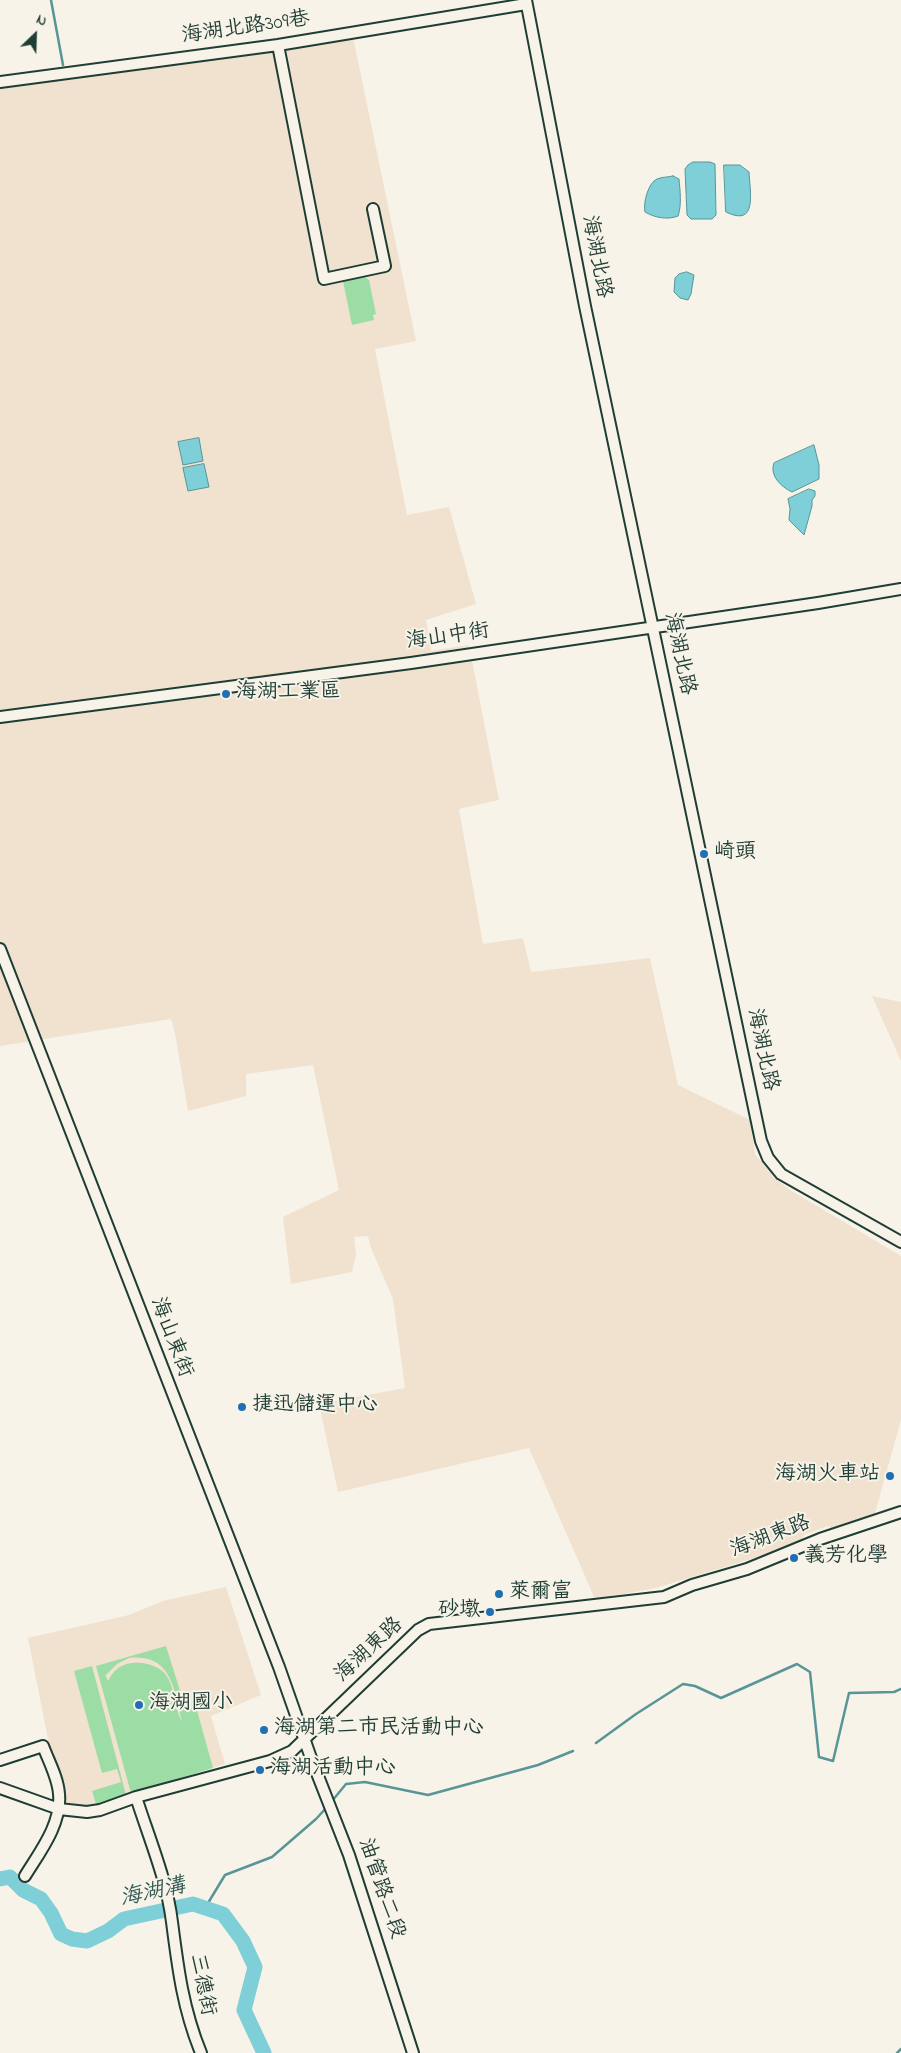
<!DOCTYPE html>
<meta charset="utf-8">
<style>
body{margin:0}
#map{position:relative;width:901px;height:2053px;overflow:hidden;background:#f7f3e8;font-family:"Indie Flower",sans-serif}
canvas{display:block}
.north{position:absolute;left:10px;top:10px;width:50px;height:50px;-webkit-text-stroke:4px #f7f3e8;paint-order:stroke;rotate:24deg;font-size:14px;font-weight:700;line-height:20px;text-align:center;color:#1f3d34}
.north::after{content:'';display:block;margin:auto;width:18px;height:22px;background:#1f3d34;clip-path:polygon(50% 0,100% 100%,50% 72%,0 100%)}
</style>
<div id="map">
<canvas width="901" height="2053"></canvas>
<div class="north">N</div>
</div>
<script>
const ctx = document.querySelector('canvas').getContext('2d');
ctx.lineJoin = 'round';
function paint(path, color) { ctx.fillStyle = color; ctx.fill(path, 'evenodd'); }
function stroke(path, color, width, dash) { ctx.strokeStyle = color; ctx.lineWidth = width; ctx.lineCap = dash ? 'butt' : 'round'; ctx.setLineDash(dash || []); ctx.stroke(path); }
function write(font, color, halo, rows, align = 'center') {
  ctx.font = font + ' "Indie Flower","LXGW WenKai TC",sans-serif'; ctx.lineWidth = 4; ctx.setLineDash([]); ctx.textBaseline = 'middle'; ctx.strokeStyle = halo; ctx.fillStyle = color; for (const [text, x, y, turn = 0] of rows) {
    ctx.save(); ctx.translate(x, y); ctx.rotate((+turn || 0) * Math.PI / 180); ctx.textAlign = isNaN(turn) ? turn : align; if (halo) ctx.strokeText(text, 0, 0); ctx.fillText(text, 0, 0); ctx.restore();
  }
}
const built = new Path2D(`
 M353 37 416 341 375 349 407 515 449 507 476 604 426 620 431 651 469 645 499 800 459 809 483 944 523 938 531 972 650 958 678 1085 750 1120 755 1154 775 1179 792 1191 901 1256V1420L873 1520 837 1531 827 1526 804 1535 797 1545 656 1588 595 1599 529 1448 338 1492 319 1404 405 1388 393 1299 371 1248 368 1236 354 1237 356 1255 352 1272 291 1284 283 1217 339 1190 313 1065 246 1074V1096L188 1111 175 1033 171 1019 0 1046V88Z
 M872 996 901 1002V1061Z
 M226 1587 261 1695 211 1716 225 1764 96 1804 89 1806 64 1803 50 1749 28 1638 129 1615 163 1601Z`);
const green = new Path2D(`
 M365 277 369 280 376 314 373 315 374 320 352 325 343 281Z
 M166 1646 186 1710 196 1707 213 1768 131 1793 96 1666ZM129 1658C172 1653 174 1690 182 1722 175 1709 175 1691 168 1678 160 1662 130 1658 117 1669 113 1672 110 1677 108 1681L105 1674 106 1675 117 1664Z
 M92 1666 126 1795 96 1804 92 1791 121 1782 117 1769 102 1773 74 1671Z`);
const water = new Path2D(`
 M693 162H710L715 164 716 215 712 219H691L687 215 685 169 688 165Z
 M724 165H740L749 172C750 192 758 228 726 212Z
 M673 176 679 179C680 190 682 205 678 216 668 220 655 218 645 212 643 203 648 183 657 179 662 177 669 177 673 176Z
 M687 272 694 275 691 294 688 300 680 298 674 292 675 278 679 274Z
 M199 438 203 461 183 465 178 442Z
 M814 445 819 465V479L792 492C781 487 769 475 774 463Z
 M204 464 209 487 188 491 183 468Z
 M809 489 815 491V496L812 500V506L804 535 789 520 790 509 788 499Z`);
const stream = new Path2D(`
 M51 0 63 65
 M596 1743 636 1714 683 1684 695 1686 721 1698 797 1664 810 1672 819 1757 833 1761 849 1693 894 1692 901 1689
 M332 1801 346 1784 365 1782 428 1795 538 1765 573 1751
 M205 1908 225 1875 272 1857 316 1819 327 1807
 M897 2053 901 2049`);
const river = new Path2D(`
 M0 1879 10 1877 23 1890 41 1899 51 1913 61 1934 72 1939 87 1941 108 1931 124 1919 193 1904 223 1914 243 1941 255 1967 244 2010 264 2053`);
const minor = new Path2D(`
 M526 0 585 306 761 1141 768 1158 781 1174 901 1242
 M278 45 324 279 385 266 373 209
 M0 82 278 45 526 4
 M0 717 411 663 818 603 901 589
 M0 949 279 1667 311 1758 349 1855 413 2053
 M0 1760 43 1746C49 1762 58 1778 59 1794 62 1824 39 1853 25 1876
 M0 1788 59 1809 87 1812 100 1810 136 1797 270 1761 292 1751 418 1630 429 1624 664 1597 692 1585 747 1569 820 1539 901 1512
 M136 1797C149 1838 167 1880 172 1922 178 1969 183 2009 201 2053`);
const markers = [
 [226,694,5,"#1f6fb2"],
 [704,854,5,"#1f6fb2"],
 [242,1407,5,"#1f6fb2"],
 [890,1476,5,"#1f6fb2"],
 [794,1558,5,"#1f6fb2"],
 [499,1594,5,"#1f6fb2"],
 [490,1612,5,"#1f6fb2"],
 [139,1705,5,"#1f6fb2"],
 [264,1730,5,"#1f6fb2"],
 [260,1770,5,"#1f6fb2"]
];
const streetNames = [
 ["海湖北路309巷",246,29,-8],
 ["海湖北路",595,257,79],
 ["海山中街",448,638,-8],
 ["海湖北路",678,654,78],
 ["海湖北路",761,1050,78],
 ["海山東街",170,1338,69],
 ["海湖東路",771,1538,-21],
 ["海湖東路",370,1651,-43],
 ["油管路二段",380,1889,71],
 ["三德街",201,1985,79]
];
const poiNames = [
 ["海湖工業區",236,694],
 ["崎頭",714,854],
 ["捷迅儲運中心",252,1407],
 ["海湖火車站",880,1476,"right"],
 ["義芳化學",804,1558],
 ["萊爾富",509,1594],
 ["砂墩",480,1612,"right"],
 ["海湖國小",149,1705],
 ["海湖第二市民活動中心",274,1730],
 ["海湖活動中心",270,1770]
];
const waterNames = [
 ["海湖溝",153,1894,-12]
];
paint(built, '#f0e2ce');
paint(green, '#9cdca5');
paint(water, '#7ecfd7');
stroke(water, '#589596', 1);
stroke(stream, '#589596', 2.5);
stroke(river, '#7ecfd7', 15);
stroke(minor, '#1f3d34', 14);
stroke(minor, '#f7f3e8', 10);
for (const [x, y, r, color] of markers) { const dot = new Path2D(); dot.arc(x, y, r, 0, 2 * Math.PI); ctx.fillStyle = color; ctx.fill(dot); stroke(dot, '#f7f3e8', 2); }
write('21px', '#1f3d34', '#f7f3e8', streetNames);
write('21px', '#1f3d34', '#f7f3e8', poiNames, 'left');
write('italic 22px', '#325a55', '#f7f3e8', waterNames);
</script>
